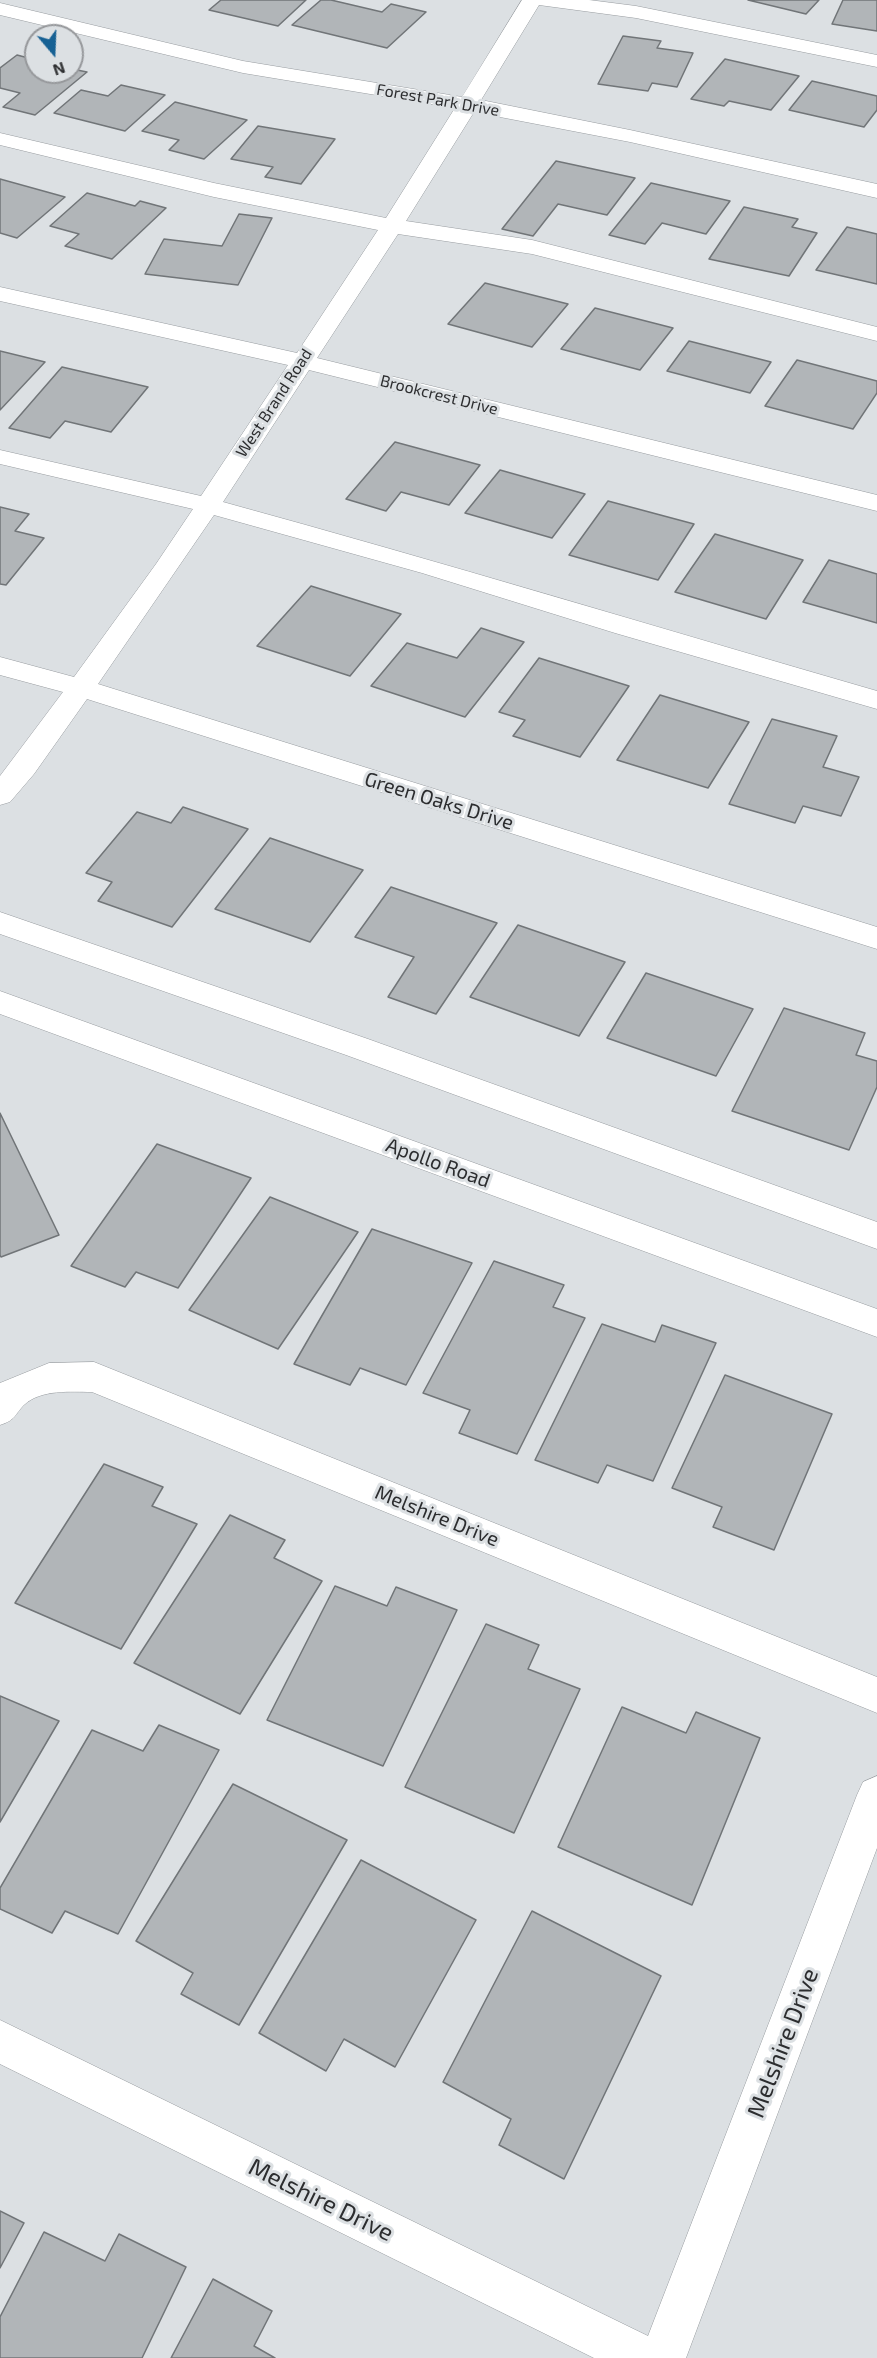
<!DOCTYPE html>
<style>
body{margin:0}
#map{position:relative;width:877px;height:2358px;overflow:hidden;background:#dce0e3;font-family:"Exo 2",sans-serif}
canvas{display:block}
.north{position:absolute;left:24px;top:24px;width:60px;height:60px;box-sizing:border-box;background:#dce0e3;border:2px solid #96989b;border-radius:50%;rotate:161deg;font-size:16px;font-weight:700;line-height:24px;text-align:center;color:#2c2d2f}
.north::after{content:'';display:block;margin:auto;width:21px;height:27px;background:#176194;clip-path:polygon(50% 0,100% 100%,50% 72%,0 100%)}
</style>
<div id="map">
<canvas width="877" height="2358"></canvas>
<div class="north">N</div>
</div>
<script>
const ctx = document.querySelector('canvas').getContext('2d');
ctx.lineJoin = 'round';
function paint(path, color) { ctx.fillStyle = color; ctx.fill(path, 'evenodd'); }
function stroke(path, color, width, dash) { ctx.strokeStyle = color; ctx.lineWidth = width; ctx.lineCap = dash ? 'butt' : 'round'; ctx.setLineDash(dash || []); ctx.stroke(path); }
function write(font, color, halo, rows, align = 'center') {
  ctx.font = font + ' "Exo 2",sans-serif'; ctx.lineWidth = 6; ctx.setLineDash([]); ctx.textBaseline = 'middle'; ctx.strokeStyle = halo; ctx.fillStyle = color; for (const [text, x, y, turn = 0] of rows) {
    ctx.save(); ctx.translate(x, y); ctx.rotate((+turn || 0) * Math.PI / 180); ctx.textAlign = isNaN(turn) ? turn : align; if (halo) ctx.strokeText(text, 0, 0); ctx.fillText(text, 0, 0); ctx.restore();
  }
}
const building = new Path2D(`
 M221 0H306L278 26 209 10Z
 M321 0H331L382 12 391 4 426 12 387 48 292 25Z
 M748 0H819L806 14Z
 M843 0H877V31L832 24Z
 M623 36 661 41 657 48 693 53 677 87 652 83 648 91 598 84Z
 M17 55 36 60V72H72V69L87 72 35 115 3 107 20 93 0 88V68Z
 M725 59 799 76 771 110 729 101 724 106 691 99Z
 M812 81 877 96V110L864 127 789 110Z
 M121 85 165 95 125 131 54 113 81 90 108 96Z
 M175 102 247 120 204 159 169 150 179 140 142 131Z
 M258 126 335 139 301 184 265 177 273 167 231 159Z
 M556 161 635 178 607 215 558 204 533 236 502 229Z
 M0 179 65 197 17 238 0 233Z
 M651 183 730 201 706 234 662 223 645 244 609 235Z
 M87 193 135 206 140 201 166 208 112 259 65 246 79 234 50 226Z
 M744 207 798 219 792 227 817 233 789 276 709 259Z
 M239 214 272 218 238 285 145 274 164 239 222 246Z
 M847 227 877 234V284L816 270Z
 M485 283 568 304 532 347 448 324Z
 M595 308 673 328 640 370 561 349Z
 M689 341 771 362 750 393 667 371Z
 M0 351 45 362 0 410Z
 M797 360 877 381V393L853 429 765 406Z
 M62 367 148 387 111 432 65 421 50 438 9 428Z
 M395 442 480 465 449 505 401 492 386 511 346 499Z
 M500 470 585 494 552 538 465 513Z
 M608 501 694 524 658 580 569 555Z
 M0 507 29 514 15 531 44 538 6 585 0 584Z
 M715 534 803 560 766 619 675 592Z
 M829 560 877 574V623L803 602Z
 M311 586 401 614 350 676 257 646Z
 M481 628 524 642 465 717 371 686 407 643 457 658Z
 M539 658 629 686 580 757 513 736 525 720 499 712Z
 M660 695 749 722 708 788 617 760Z
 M772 719 837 736 823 767 859 777 841 816 803 806 795 823 729 804Z
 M183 807 248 829 172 927 98 901 112 882 86 873 137 812 171 823Z
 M270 838 363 870 310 942 215 909Z
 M391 887 497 923 436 1014 388 997 414 957 355 937Z
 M518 925 625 962 579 1036 470 997Z
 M646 973 753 1009 716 1076 607 1038Z
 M784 1008 865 1033 856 1055 877 1061V1087L849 1150 732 1111Z
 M0 1113 59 1235 1 1257 0 1255Z
 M157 1144 251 1178 178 1288 136 1272 125 1287 71 1266Z
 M270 1197 358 1232 278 1349 189 1310Z
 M372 1229 472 1263 406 1385 360 1368 350 1385 294 1364Z
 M494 1261 564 1285 553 1307 585 1318 517 1454 459 1433 470 1410 423 1393Z
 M602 1324 655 1342 662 1325 716 1343 653 1481 607 1465 598 1483 535 1460Z
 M725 1375 832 1414 774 1550 713 1527 722 1507 672 1488Z
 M104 1464 163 1487 152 1506 197 1524 121 1649 15 1603Z
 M230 1515 285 1540 274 1558 322 1581 240 1714 134 1663Z
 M335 1586 387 1606 396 1587 457 1610 383 1766 267 1720Z
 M486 1624 539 1645 528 1669 580 1689 514 1833 405 1787Z
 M0 1696 59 1721 0 1822Z
 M622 1707 686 1733 696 1712 760 1738 692 1905 558 1847Z
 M159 1725 219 1750 118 1934 65 1911 52 1933 0 1909V1888L92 1730 143 1751Z
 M233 1784 347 1840 239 2025 181 1994 193 1973 136 1941Z
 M361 1860 476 1920 395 2067 344 2039 326 2071 259 2033Z
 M532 1911 661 1976 564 2179 499 2145 511 2119 443 2082Z
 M0 2211 24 2223 0 2268Z
 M44 2232 105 2261 119 2234 186 2267 142 2358H0V2317Z
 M213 2279 272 2311 254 2346 275 2358H171Z`);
const minor = new Path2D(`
 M522 0H589L636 6 877 55V67L636 18 539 5 481 100 630 130 877 184V198L630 142 474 112 406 221 532 240 877 327V341L532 254 398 234 317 358 877 495V511L309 370 223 502C442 562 659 628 877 691V709L615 633 422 573 214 515 98 684 877 927V949L87 699 34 774 10 802 0 805V776L63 692 0 675V657L74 677 156 564 193 509 0 464V450L201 496 288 365 0 301V287L297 353 378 230 214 197 0 145V133L214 183 386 218 455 108 243 73 0 15V3L243 61 462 97Z
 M0 912 368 1039 877 1222V1249L346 1055 0 934Z
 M0 991 877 1309V1337L0 1014Z
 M94 1362 877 1677V1713L92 1392C71 1392 41 1389 24 1405 14 1415 16 1420 0 1425V1383L49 1363Z
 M877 1776V1848L686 2358H594L0 2064V2020L648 2336 857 1795 863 1782Z`);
const farStreetnames = [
 ["Forest Park Drive",438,100,10],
 ["Brookcrest Drive",439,395,14],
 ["West Brand Road",274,403,-57]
];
const streetNames = [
 ["Green Oaks Drive",439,801,17],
 ["Apollo Road",438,1163,20],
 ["Melshire Drive",437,1516,22]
];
const nearStreetnames = [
 ["Melshire Drive",783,2043,-69],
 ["Melshire Drive",321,2200,26]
];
paint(building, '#b1b5b8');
stroke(building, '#717578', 1.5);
stroke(minor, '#989ca0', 1);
paint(minor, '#fff');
write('16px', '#2c2d2f', '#dce0e3', farStreetnames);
write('20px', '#2c2d2f', '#dce0e3', streetNames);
write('24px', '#2c2d2f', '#dce0e3', nearStreetnames);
</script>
